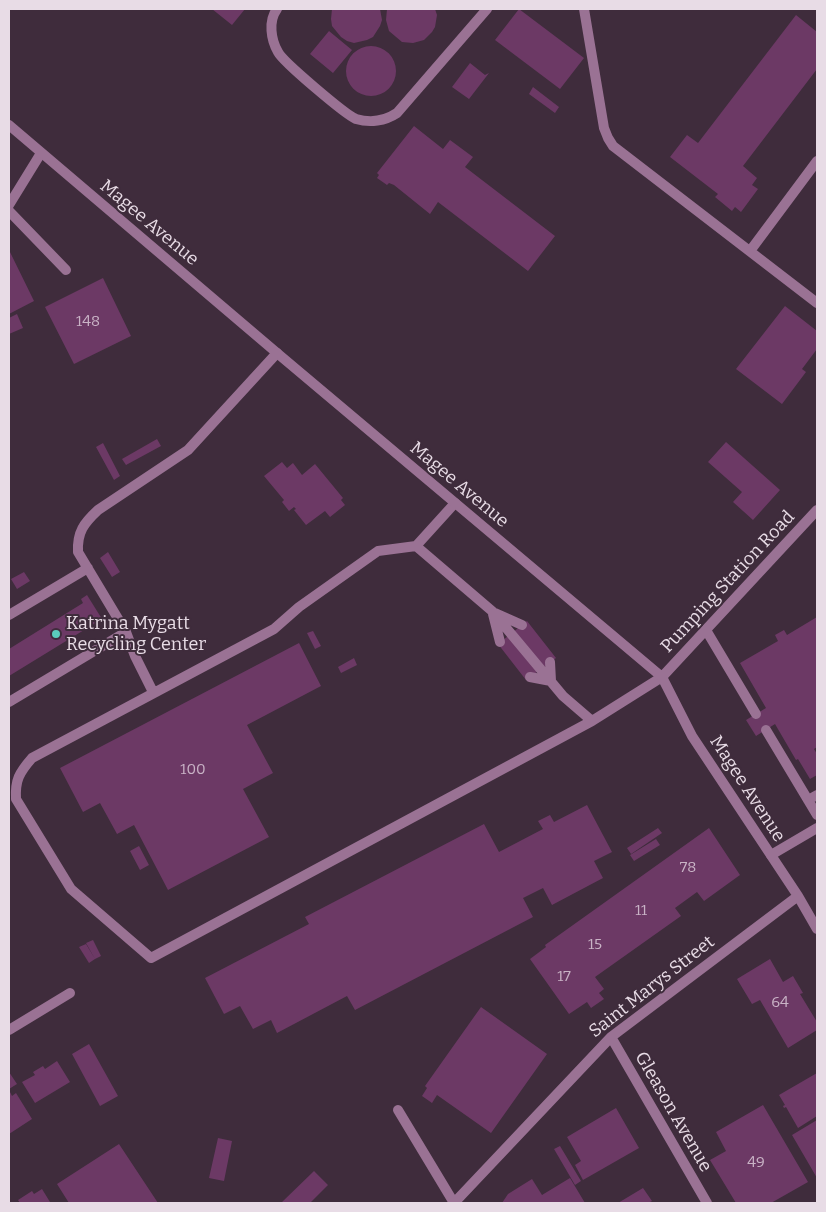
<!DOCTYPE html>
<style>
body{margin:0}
#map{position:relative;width:826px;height:1212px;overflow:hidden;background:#3f2c3c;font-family:Bitter,serif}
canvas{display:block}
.frame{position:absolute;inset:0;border:10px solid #e8dce6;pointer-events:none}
</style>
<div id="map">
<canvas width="826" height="1212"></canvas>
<div class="frame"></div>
</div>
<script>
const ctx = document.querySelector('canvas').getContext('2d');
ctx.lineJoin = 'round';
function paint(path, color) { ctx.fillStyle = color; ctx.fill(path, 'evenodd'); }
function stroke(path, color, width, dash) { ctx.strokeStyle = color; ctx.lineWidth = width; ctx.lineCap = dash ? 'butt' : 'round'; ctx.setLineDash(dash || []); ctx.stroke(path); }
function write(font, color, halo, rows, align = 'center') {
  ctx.font = font + ' Bitter,serif'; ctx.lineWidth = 4; ctx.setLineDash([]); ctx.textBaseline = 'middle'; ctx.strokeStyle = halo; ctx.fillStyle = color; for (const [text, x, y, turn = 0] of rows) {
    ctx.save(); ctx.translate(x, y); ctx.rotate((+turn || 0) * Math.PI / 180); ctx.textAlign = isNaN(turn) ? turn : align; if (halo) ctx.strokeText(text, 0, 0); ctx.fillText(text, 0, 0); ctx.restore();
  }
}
const building = new Path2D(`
 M212 9H245L232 25Z
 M332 9H380L382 20 380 26 373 37 367 40 354 43 347 41 341 37 332 26 331 19Z
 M387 9H435L437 15 435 27 432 32 424 40 413 43 402 42 389 31 386 20Z
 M519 9 584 58 560 89 495 40Z
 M796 15 817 32V69L743 166 757 178 752 185 758 189 741 212 735 207 732 211 715 197 718 194 670 157 687 135 698 143Z
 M329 31 352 50 333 73 310 54Z
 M346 71a25 25 0 1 1 50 0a25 25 0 1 1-50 0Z
 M470 63 485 75 489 73 469 99 452 87Z
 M533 87 559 107 555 113 529 94Z
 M414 126 443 149 450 140 473 157 465 167 555 236 528 271 438 202 430 214 394 185 389 183 387 185 377 178 379 175 377 173Z
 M9 250 34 301 9 314Z
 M103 278 131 336 74 364 45 307Z
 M785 306 817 331V349L802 369 806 372 782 404 736 369Z
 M17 314 23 328 9 334V318Z
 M157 439 161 446 126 465 122 459Z
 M726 442 780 490 753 520 733 502 742 492 708 462Z
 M103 443 120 476 114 480 96 447Z
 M282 462 287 468 293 463 302 475 315 464 343 498 341 500 345 505 330 517 325 511 306 525 294 510 296 509 294 507 289 511 282 502 284 500 264 476Z
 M108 552 120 572 112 577 100 558Z
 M24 572 30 581 17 589 11 579Z
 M87 595 102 619 9 676V649L83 603 81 599Z
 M817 617V747L814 749 817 754V775L810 779 798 759 796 760 775 724 756 736 746 720 766 708 740 663 778 641 775 635 784 630 787 635Z
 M527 621 556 658 526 680 498 644Z
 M313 631 321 646 315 649 307 633Z
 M299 643 321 686 247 725 273 773 243 789 269 837 168 890 134 825 117 834 100 803 83 812 60 768Z
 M354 658 357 665 341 673 338 667Z
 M587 805 612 852 594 861 603 878 552 905 543 888 523 898 533 917 355 1010 347 996 277 1033 271 1020 253 1029 240 1006 224 1014 205 978 309 924 305 917 484 824 499 852 543 829 538 821 550 815 554 822Z
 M658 828 662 833 631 854 627 848Z
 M709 828 740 875 704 901 697 892 675 908 681 916 595 977 604 989 599 993 604 999 591 1008 587 1002 569 1014 530 959 546 947 545 945Z
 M656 839 660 845 634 861 630 855Z
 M139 846 149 865 140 870 130 851Z
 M93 940 101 956 95 959 86 943Z
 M86 944 95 959 89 963 79 947Z
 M770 959 783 982 793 976 803 993 800 994 817 1022V1030L788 1048 760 1000 752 1004 737 979Z
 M481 1007 547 1054 491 1133 437 1095 432 1103 422 1096 427 1088 425 1086Z
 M89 1044 118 1096 100 1106 72 1054Z
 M57 1061 70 1082 35 1103 22 1082 35 1075 33 1072 43 1066 45 1069Z
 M9 1072 17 1084 9 1089Z
 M817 1073V1116L798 1128 786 1107 784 1108 783 1106 785 1105 779 1095Z
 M9 1090 12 1096 16 1093 32 1119 9 1134Z
 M763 1105 808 1182 771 1203H736L710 1160 726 1151 716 1132Z
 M616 1108 639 1148 583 1180 575 1165 581 1161 567 1137Z
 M817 1120V1178L792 1135Z
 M218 1138 232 1141 224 1181 209 1178Z
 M119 1144 158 1203H69L57 1184Z
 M560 1146 581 1181 575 1185 554 1149Z
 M314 1171 328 1185 310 1203H281Z
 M570 1178 585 1203H502L508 1194 532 1179 542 1195Z
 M643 1188 652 1201 648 1203H618Z
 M42 1189 50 1202 49 1203H20L18 1200 32 1191 34 1194Z`);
const lane = new Path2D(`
 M277 9C268 21 271 40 278 52 283 62 346 115 356 119 370 123 385 121 397 113L487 9
 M584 9 604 128 608 138 613 146 817 303
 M9 205 41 153
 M9 211 66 270
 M750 251 817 161
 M416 546 455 503
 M495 613 522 625
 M493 614 500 642
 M9 615 88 568
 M706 630 756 714
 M530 677 551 681 550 662
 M153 692 135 656 126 632 78 552C77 532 84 523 98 510L188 450 277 353
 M9 702 126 632
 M592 721 563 696 492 611 416 546 378 551 299 607 274 629 32 758C19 773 15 780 16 799L71 889 151 958 592 721 662 677
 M766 730 817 815
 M808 800 817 795
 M771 855 817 828`);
const street = new Path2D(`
 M9 125 277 353 662 677 692 736 798 896 817 929
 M662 677 817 510
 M9 1030 70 993
 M611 1037 707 1203
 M398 1110 454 1203
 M454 1203 611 1037 798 896`);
const markers = [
 [56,634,5,"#5acebd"]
];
const numberNames = [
 ["148",88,322],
 ["100",193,770],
 ["78",688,868],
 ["11",641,911],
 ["15",595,945],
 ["17",564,977],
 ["64",780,1003],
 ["49",756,1163]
];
const streetNames = [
 ["Magee Avenue",149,223,40],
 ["Magee Avenue",459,485,40],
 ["Pumping Station Road",728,582,-47],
 ["Magee Avenue",747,789,57],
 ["Saint Marys Street",652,987,-38],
 ["Gleason Avenue",673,1112,60]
];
const poiNames = [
 ["Katrina Mygatt",66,624],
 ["Recycling Center",66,645]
];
paint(building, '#6c3965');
stroke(lane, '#9a7294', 10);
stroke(street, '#9a7294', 10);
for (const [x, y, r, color] of markers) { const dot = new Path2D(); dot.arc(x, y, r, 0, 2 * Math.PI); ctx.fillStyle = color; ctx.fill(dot); stroke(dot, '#3f2c3c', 2); }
write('15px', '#c9b3c6', null, numberNames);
write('18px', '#e8dce6', '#3f2c3c', streetNames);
write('18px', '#e8dce6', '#3f2c3c', poiNames, 'left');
</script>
